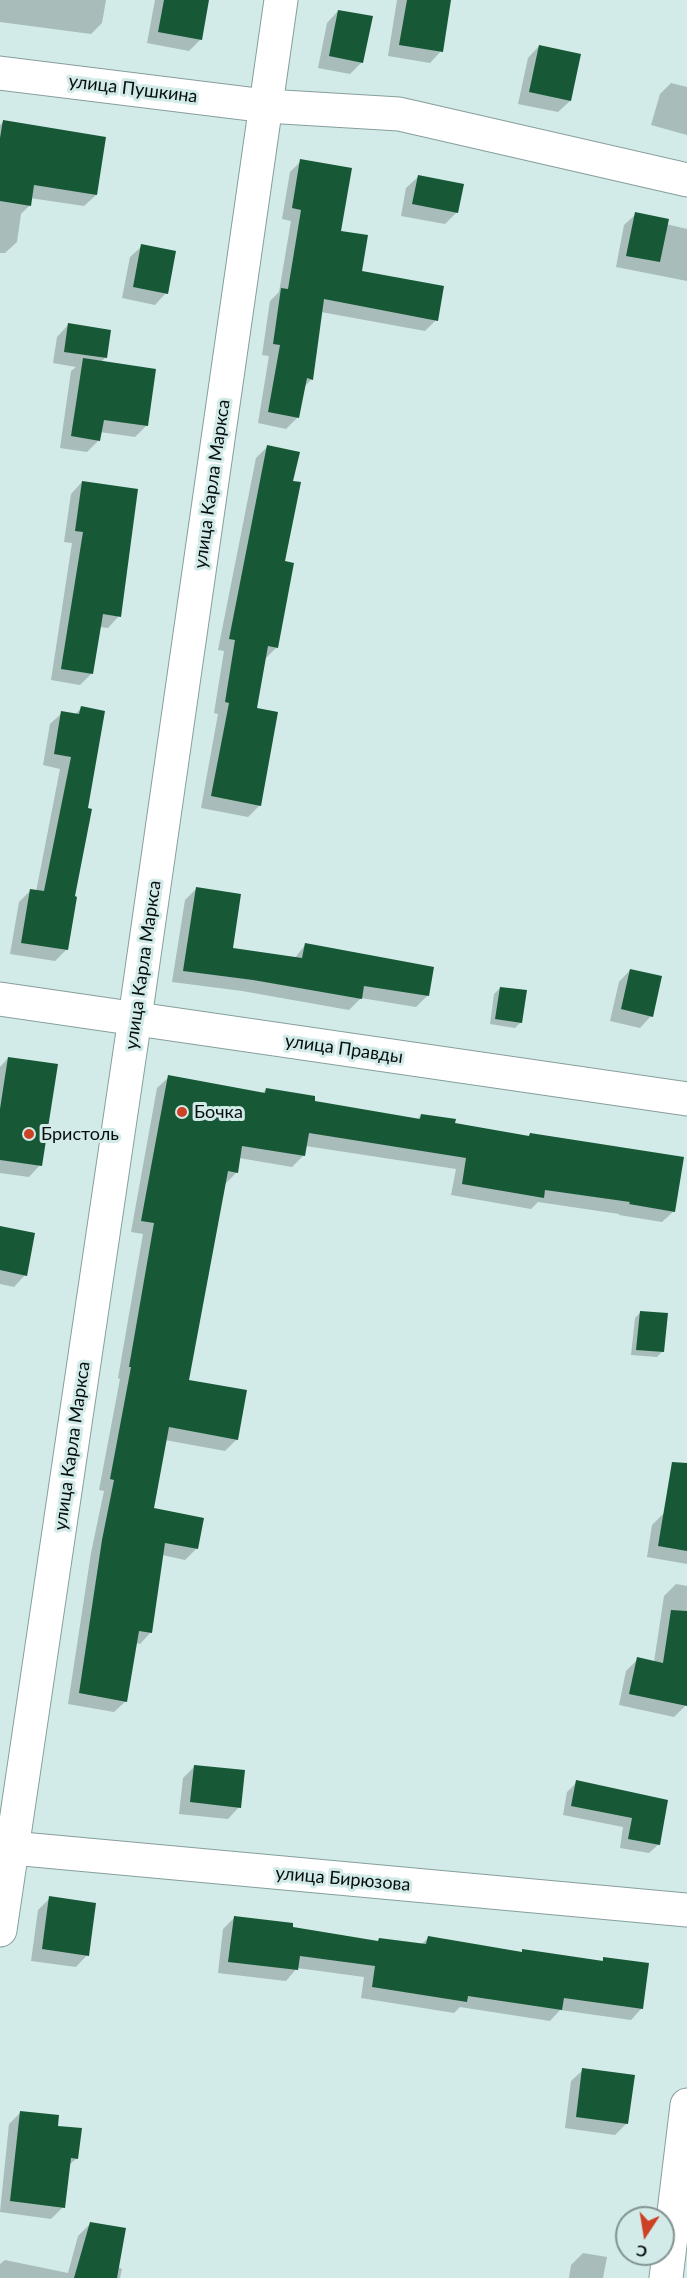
<!DOCTYPE html>
<meta charset="utf-8">
<style>
body{margin:0}
#map{position:relative;width:687px;height:2278px;overflow:hidden;background:#d2ebe8;font-family:Lato,sans-serif}
canvas{display:block}
.north{position:absolute;left:615px;top:2206px;width:60px;height:60px;box-sizing:border-box;background:#d2ebe8;border:2px solid #819391;border-radius:50%;rotate:192deg;font-size:16px;font-weight:700;line-height:24px;text-align:center;color:#070f0e}
.north::after{content:'';display:block;margin:auto;width:21px;height:27px;background:#cd4224;clip-path:polygon(50% 0,100% 100%,50% 72%,0 100%)}
</style>
<div id="map">
<canvas width="687" height="2278"></canvas>
<div class="north">С</div>
</div>
<script>
const ctx = document.querySelector('canvas').getContext('2d');
ctx.lineJoin = 'round';
function paint(path, color) { ctx.fillStyle = color; ctx.fill(path, 'evenodd'); }
function stroke(path, color, width, dash) { ctx.strokeStyle = color; ctx.lineWidth = width; ctx.lineCap = dash ? 'butt' : 'round'; ctx.setLineDash(dash || []); ctx.stroke(path); }
function write(font, color, halo, rows, align = 'center') {
  ctx.font = font + ' Lato,sans-serif'; ctx.lineWidth = 6; ctx.setLineDash([]); ctx.textBaseline = 'middle'; ctx.strokeStyle = halo; ctx.fillStyle = color; for (const [text, x, y, turn = 0] of rows) {
    ctx.save(); ctx.translate(x, y); ctx.rotate((+turn || 0) * Math.PI / 180); ctx.textAlign = isNaN(turn) ? turn : align; if (halo) ctx.strokeText(text, 0, 0); ctx.fillText(text, 0, 0); ctx.restore();
  }
}
const shadow = new Path2D(`
 M0 0H106L102 23 91 34 0 22Z
 M155 0H208L201 39 189 51 147 43Z
 M397 0H449L441 51 430 63 388 56Z
 M338 11 362 62 350 74 318 68 327 23Z
 M539 46 570 101 558 112 518 104 528 58Z
 M671 83 687 87V135L651 125 660 94Z
 M3 122 96 195 84 206 30 198 29 206 21 214 17 242 5 253H0V125Z
 M301 161 360 272 436 320 425 331 321 312 312 379 304 387 297 418 286 429 258 423 269 356 262 355 270 301 279 292 291 221 282 219 290 172Z
 M418 177 457 212 445 224 401 216 406 188Z
 M636 214 666 224 687 229V281L616 267 624 225Z
 M142 246 166 293 155 305 122 298 130 257Z
 M68 325 105 358 101 362 147 425 135 437 100 432 99 440 87 452 60 448 71 371 76 367 53 363 57 337Z
 M268 446 292 482 277 647 265 659 256 709 260 805 248 817 201 808 218 714 214 713 224 651 218 650 256 458Z
 M82 482 119 616 108 628 100 627 91 674 80 685 51 680 72 543 64 542 71 494Z
 M81 708 73 898 67 949 55 961 10 954 19 902 30 891 36 892 60 769 43 765 50 724 62 713 75 715Z
 M196 889 231 950 294 959 305 945 432 969 427 996 416 1007 361 998 349 1010 242 991 172 982 185 900Z
 M630 970 651 1016 640 1028 610 1021 619 982Z
 M500 988 521 1022 515 1028 490 1024 494 994Z
 M8 1058 40 1165 29 1177 0 1173V1067Z
 M169 1077 262 1094 266 1089 313 1102 417 1120 421 1115 454 1125 527 1137 530 1135 674 1211 662 1222 619 1215V1214L538 1202 531 1209 451 1195 456 1169 306 1146 304 1155 292 1167 239 1158 237 1172 225 1184 188 1381 237 1439 225 1451 165 1440 152 1509 197 1548 185 1560 162 1555 151 1632 140 1644 136 1643 126 1701 114 1712 68 1704 91 1553 104 1491 99 1490 120 1379 118 1378 143 1234 131 1232 157 1088Z
 M0 1231 25 1275 14 1287 0 1284Z
 M641 1312 662 1352 657 1357 631 1355 635 1318Z
 M664 1513 687 1517V1564L647 1557 652 1525Z
 M676 1584 687 1586 686 1705 674 1717 619 1705 626 1671 638 1659 654 1662 664 1596Z
 M195 1766 239 1807 228 1819 179 1814 183 1778Z
 M577 1782 666 1801 659 1844 649 1853 620 1848 623 1827 563 1815 567 1792Z
 M50 1898 87 1955 76 1967 31 1961 38 1910Z
 M234 1918 377 1942 379 1940 421 1945 428 1938 520 1954 523 1951 601 1962 604 1959 642 2008 631 2020 560 2010 550 2021 460 2007 454 2013 361 1998 364 1977 297 1968 286 1981 218 1973 223 1929Z
 M583 2070 627 2123 615 2135 565 2128 571 2081Z
 M21 2112 56 2127 77 2158 68 2166 63 2207 51 2219 0 2212 9 2124Z
 M90 2224 118 2267 122 2269 120 2278H0V2264L5 2260 68 2273 78 2236Z
 M583 2253 607 2257 603 2278H569L571 2265Z`);
const building = new Path2D(`
 M164 0H209L202 40 158 32Z
 M407 0H451L443 52 399 45Z
 M338 10 373 16 363 63 329 56Z
 M539 45 581 54 571 101 529 92Z
 M3 120 106 137 97 195 34 185 31 206 0 201V138Z
 M300 159 352 168 341 231 368 235 362 271 444 286 438 321 324 299 313 380 307 378 299 418 268 412 280 345 273 344 281 288 288 289 301 210 292 208Z
 M418 175 464 184 458 213 412 204Z
 M635 212 669 219 660 262 626 256Z
 M141 244 176 251 168 294 133 287Z
 M68 323 111 330 107 358 64 352Z
 M83 358 156 369 148 426 104 420 100 441 71 436Z
 M267 445 300 452 293 481 301 482 285 561 294 563 278 648 268 646 257 708 278 712 261 806 211 796 229 703 225 702 235 640 229 639Z
 M82 481 138 489 121 617 103 614 93 674 61 669 83 532 75 531Z
 M81 706 105 711 88 808 92 809 75 896 77 897 68 950 21 943 30 889 44 891 71 757 54 754 61 711 79 714Z
 M196 887 241 894 233 948 302 958 305 943 434 967 429 996 364 986 362 999 253 980 183 971Z
 M630 969 662 976 653 1017 621 1009Z
 M500 987 527 990 522 1023 495 1019Z
 M8 1057 58 1064 42 1166 0 1160V1109Z
 M168 1075 265 1093 266 1088 315 1096V1101L420 1119 421 1114 456 1119 455 1123 529 1136 530 1133 684 1157 675 1212 629 1204 630 1202 545 1190 544 1198 462 1184 466 1158 309 1133 305 1156 242 1146 238 1173 228 1171 189 1380 247 1390 238 1440 169 1427 154 1508 204 1518 198 1549 165 1543 152 1633 139 1631 127 1702 79 1693 102 1540 114 1480 110 1479 131 1367H129L154 1223 141 1221Z
 M0 1226 35 1233 27 1276 0 1270Z
 M640 1311 668 1313 664 1352 636 1350Z
 M672 1462 687 1463V1551L658 1546Z
 M671 1610 687 1611V1706L629 1694 637 1657 663 1663Z
 M194 1765 245 1770 241 1808 190 1802Z
 M576 1780 668 1800 660 1845 628 1839 632 1818 571 1806Z
 M49 1896 96 1903 89 1956 42 1949Z
 M234 1916 293 1923V1927L378 1941 379 1938 426 1944 428 1936 522 1952V1949L603 1961V1957L649 1963 643 2009 564 1998 562 2010 468 1996 467 2002 372 1987 375 1966 300 1956 298 1970 228 1962Z
 M582 2068 635 2075 628 2124 576 2117Z
 M20 2111 59 2115 58 2126 82 2128 78 2159 71 2158 65 2208 10 2201Z
 M90 2222 126 2228 117 2278H74Z`);
const minor = new Path2D(`
 M266 106 399 114 687 180
 M0 999 687 1099
 M0 1847 687 1910
 M666 2278 687 2105`);
const secondary = new Path2D(`
 M0 73 266 106
 M0 1930 135 1018 281 0`);
const markers = [
 [182,1112,6,"#cd4224"],
 [29,1134,6,"#cd4224"]
];
const streetNames = [
 ["улица Пушкина",133,89,7],
 ["улица Карла Маркса",212,484,-82],
 ["улица Карла Маркса",143,965,-82],
 ["улица Правды",344,1049,8],
 ["улица Карла Маркса",72,1446,-82],
 ["улица Бирюзова",343,1879,5]
];
const poiNames = [
 ["Бочка",194,1112],
 ["Бристоль",41,1134]
];
paint(shadow, '#0003');
paint(building, '#175837');
stroke(minor, '#869e9b', 35);
stroke(secondary, '#869e9b', 35);
stroke(minor, '#fff', 33);
stroke(secondary, '#fff', 33);
for (const [x, y, r, color] of markers) { const dot = new Path2D(); dot.arc(x, y, r, 0, 2 * Math.PI); ctx.fillStyle = color; ctx.fill(dot); stroke(dot, '#d2ebe8', 2); }
write('18px', '#070f0e', '#d2ebe8', streetNames);
write('18px', '#070f0e', '#d2ebe8', poiNames, 'left');
</script>
